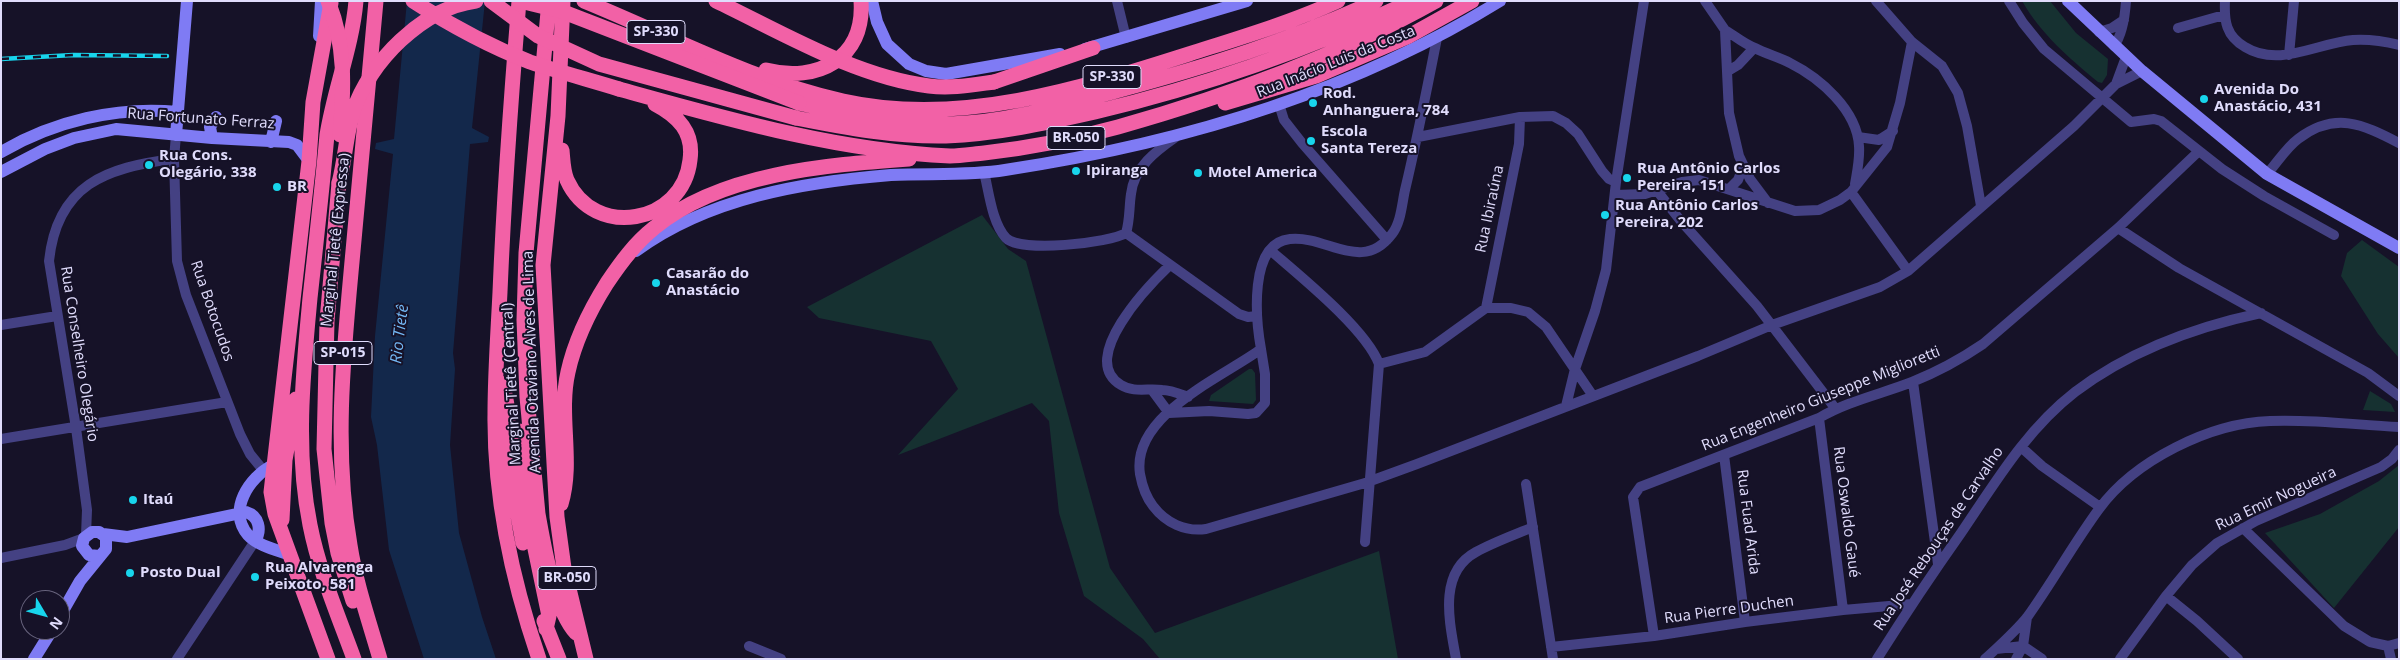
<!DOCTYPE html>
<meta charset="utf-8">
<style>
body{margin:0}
#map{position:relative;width:2400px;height:660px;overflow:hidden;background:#161228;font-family:"Open Sans",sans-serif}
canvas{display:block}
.frame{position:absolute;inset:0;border:2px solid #e0dcfc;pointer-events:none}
.north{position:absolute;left:20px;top:590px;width:50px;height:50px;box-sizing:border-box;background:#161228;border:1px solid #67637d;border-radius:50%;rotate:127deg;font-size:14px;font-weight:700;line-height:20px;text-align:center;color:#e0dcfc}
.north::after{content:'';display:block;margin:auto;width:18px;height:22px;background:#18d5ec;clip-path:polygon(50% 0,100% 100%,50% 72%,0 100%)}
</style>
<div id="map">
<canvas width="2400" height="660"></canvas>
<div class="frame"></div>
<div class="north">N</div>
</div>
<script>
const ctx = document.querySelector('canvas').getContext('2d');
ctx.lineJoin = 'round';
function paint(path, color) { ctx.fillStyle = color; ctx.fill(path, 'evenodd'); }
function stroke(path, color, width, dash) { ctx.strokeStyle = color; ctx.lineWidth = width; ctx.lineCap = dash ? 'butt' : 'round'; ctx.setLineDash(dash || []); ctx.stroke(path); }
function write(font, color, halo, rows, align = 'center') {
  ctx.font = font + ' "Open Sans",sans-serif'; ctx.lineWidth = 4; ctx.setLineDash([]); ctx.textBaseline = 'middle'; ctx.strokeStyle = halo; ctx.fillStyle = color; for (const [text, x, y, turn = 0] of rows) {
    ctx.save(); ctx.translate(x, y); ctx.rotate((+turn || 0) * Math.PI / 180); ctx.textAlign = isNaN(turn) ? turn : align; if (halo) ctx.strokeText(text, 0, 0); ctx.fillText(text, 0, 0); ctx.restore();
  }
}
const green = new Path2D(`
 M2022 1H2050L2076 33 2108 59 2107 75 2102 83 2098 82C2069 58 2041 34 2022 1Z
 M982 215 1008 249 1026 261 1110 568 1155 633 1379 551 1398 659H1160L1143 639 1084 596 1059 513 1049 421 1032 403 898 455 958 389 931 341 819 318 807 307Z
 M2362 240 2399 267V358L2378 334 2341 276 2347 253Z
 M1249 369H1252L1255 373 1256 400 1253 404 1209 401 1211 395Z
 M2370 391 2391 404 2395 412 2363 410Z
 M2399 465V527L2334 608 2265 533 2320 514 2379 481Z`);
const water = new Path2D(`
 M407 1H485L472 128 489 137 488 142 470 144 453 353 455 369 450 445 459 533 482 617 496 659H424L389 550 377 445 371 417 375 336 393 154 375 149 376 143 394 139Z`);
const street = new Path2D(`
 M1117 1 1126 38
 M1705 1 1725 30 1729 113 1739 156 1750 179 1768 203
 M1876 1 1912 42 1942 66 1958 93 1967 126 1981 206
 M2009 1 2023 23 2044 49 2131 122 2154 119 2161 121 2222 169 2264 196 2334 235
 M2225 1C2224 21 2226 36 2245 47 2279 68 2317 43 2353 40 2369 39 2383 41 2399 45
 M2178 28 2224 15
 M1725 30C1735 36 1744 44 1755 48 1766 54 1779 57 1790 63 1820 78 1857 110 1859 146 1860 159 1857 172 1855 184
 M2099 32 2112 28 2124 20
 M1437 38C1427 89 1417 140 1405 190 1402 203 1401 223 1392 234 1362 274 1327 235 1290 239 1248 243 1256 321 1261 349 1223 377 1131 415 1140 474 1142 485 1146 497 1153 506 1166 523 1185 532 1206 529L1365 483 1417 464 1698 356 1772 325 1880 287 1908 271 2074 126 2116 84 2142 71
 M2114 46C2123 34 2125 16 2126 1
 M2289 55 2294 1
 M1728 71 1738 65 1754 48
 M2116 84 2126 57
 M1279 104 1284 120 1302 143 1387 240
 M176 135 174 159 177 261 186 295 240 434 250 454 263 470
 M1418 137 1520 117 1553 116 1566 123 1578 134 1602 171 1609 179 1616 182
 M1858 137 1879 140 1893 131
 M984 172C989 192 992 223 1006 238 1020 253 1110 243 1126 233 1130 220 1129 207 1131 194 1134 167 1156 151 1176 137
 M2267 174C2277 163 2286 148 2298 139 2335 111 2362 124 2399 143
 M1729 189 1738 180 1743 167
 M1658 192 1680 220 1757 306 1835 408
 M1851 192 1908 271
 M1615 195 1645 194 1682 182 1699 180 1795 211 1819 210 1840 200 1851 192 1887 147 1900 103 1912 42
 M2118 228 2179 268 2368 373 2399 396
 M1126 233 1239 314 1248 317 1257 316
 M1270 250C1300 276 1366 329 1379 364L1365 542
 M1170 265C1149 285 1077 359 1121 385 1134 393 1148 388 1162 390 1171 390 1180 394 1188 397
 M1486 308 1519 144 1520 117
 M1 325 57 316
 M1379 364 1425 352 1486 308H1511L1528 312 1546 327 1593 396
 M1913 382 1938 564
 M1152 390 1169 413 1209 411 1248 414 1256 413 1265 403V374L1261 349
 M1566 406 1575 369 1595 311 1606 270 1616 182 1644 1
 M1819 418 1843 610
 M1 439 227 402
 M2021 447 2042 466 2100 507
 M1724 455 1745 622
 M1526 484 1553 659
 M2243 528 2344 626 2370 642 2388 646 2391 659
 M86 535 87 510 76 428 49 261C57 185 106 167 174 159
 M1 558 65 545 84 538
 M2166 596 2197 621 2238 659
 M1654 636 1633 497 1640 487 1819 418C1848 401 1881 394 1912 382 1937 372 1961 359 1983 344L2118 228 2199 151
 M749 646 781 659
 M2388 646 2399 643
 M1551 647 1654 636 1745 622 1843 610 1912 604
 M1996 649 2023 646 2042 659
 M177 659 255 541
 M1456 659C1450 624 1437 573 1476 552 1494 542 1514 535 1533 527
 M1877 659C1904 616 1932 574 1961 533 1995 483 2026 430 2075 392 2129 351 2195 327 2261 313
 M1985 659C1999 646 2016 631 2028 616 2053 581 2074 543 2099 509 2135 460 2210 423 2270 421 2313 419 2356 425 2399 427
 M2016 659 2023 646 2027 617
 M2120 659 2166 596 2192 565 2217 543 2256 521 2381 467 2392 459 2399 450`);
const secondary = new Path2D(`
 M872 1 877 22 887 44 909 64 926 71 946 74 1060 54
 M2068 1 2142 71 2267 174 2399 248
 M319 36 321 1
 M1085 49 1247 1
 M176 135 187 1
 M212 138 210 127 216 117
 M271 142 276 121
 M1 152C54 121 117 106 178 112
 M1 172 45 149 74 138 116 129 212 138 289 142 297 145 309 161
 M636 251C708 198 803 182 891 175 929 173 968 176 1005 170 1178 144 1351 93 1500 1
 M273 465C249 477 227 511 248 535 258 546 277 550 291 555
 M103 534 127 537 246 512C259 516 262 530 255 541
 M60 616 80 581 106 549V537L99 532H92L84 538 82 546 89 555 99 556
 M34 659 52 630`);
const highway = new Path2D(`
 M376 1C369 84 361 167 353 251 344 349 333 447 350 545 356 584 369 621 380 659
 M519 1C511 98 504 195 500 292 498 333 495 373 495 414 494 497 512 580 539 659
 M549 1 526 253 524 320 527 397 538 514C544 546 554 609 576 633
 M563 1 558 116 543 265 557 517 564 568 586 659
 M584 1C670 36 753 81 843 101 959 127 1079 89 1189 54 1239 38 1290 23 1338 1
 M766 70C817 83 865 59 861 1
 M994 82 1093 48
 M619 89C727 119 838 151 950 156 961 156 973 154 984 153 1030 148 1074 139 1118 127 1228 96 1336 57 1436 1
 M799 103C849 115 898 124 949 124 1006 123 1061 106 1116 91 1205 67 1292 40 1376 1
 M1225 103 1316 76 1409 36 1472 1
 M796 118C846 128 895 137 946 136 997 134 1046 123 1095 112 1205 86 1310 49 1412 1
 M562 150C563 160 563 171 567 180 594 240 683 224 690 160 694 132 678 116 655 104
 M339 183 327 321 324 449 332 523 338 553 353 601
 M498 381 505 394 507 405 512 483 523 543
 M520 431 529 520 549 616 546 629
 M561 504C574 461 558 416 568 372 575 340 590 310 607 283 621 262 635 243 654 228 720 173 827 165 909 159
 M282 520 285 460 296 399
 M544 621 559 659
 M328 659 275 514 271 492 309 161 313 102 331 3
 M354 659C338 615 319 571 310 525 295 451 303 373 310 298 316 244 322 190 327 135 334 90 352 47 356 1`);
const rail = new Path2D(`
 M1 59 73 55 167 56`);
const highwayBridge = new Path2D(`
 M328 1C346 45 344 89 340 135
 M413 1C450 25 489 46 530 62 559 72 590 80 619 89
 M491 1 538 36 599 64 796 118
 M520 1 561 11 799 103
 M716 1C781 32 856 77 929 86 950 89 972 85 994 82
 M339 183C345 160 346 135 353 112 369 62 423 8 476 1`);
const markers = [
 [2204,99,5,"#18d5ec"],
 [1313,103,5,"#18d5ec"],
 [1311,141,5,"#18d5ec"],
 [149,165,5,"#18d5ec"],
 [1076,171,5,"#18d5ec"],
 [1198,173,5,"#18d5ec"],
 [1627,178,5,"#18d5ec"],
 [277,187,5,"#18d5ec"],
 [1605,215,5,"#18d5ec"],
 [656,283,5,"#18d5ec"],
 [133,500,5,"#18d5ec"],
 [130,573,5,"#18d5ec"],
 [255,577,5,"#18d5ec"]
];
const shields = [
 [656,32,58],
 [1112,77,58],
 [1076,138,58],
 [343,353,58],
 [567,578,58]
];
const shieldNames = [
 ["SP-330",656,32],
 ["SP-330",1112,77],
 ["BR-050",1076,138],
 ["SP-015",343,353],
 ["BR-050",567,578]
];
const streetNames = [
 ["Rua Inácio Luis da Costa",1336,62,-22],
 ["Rua Fortunato Ferraz",201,119,4],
 ["Rua Ibiraúna",1490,209,-78],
 ["Marginal Tietê (Expressa)",336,240,-84],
 ["Rua Botocudos",212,311,71],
 ["Rua Conselheiro Olegário",79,354,81],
 ["Avenida Otaviano Alves de Lima",532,362,-92],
 ["Marginal Tietê (Central)",512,384,-93],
 ["Rua Engenheiro Giuseppe Miglioretti",1821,399,-22],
 ["Rua Emir Nogueira",2276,499,-25],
 ["Rua Oswaldo Gaué",1846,512,83],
 ["Rua Fuad Arida",1748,522,83],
 ["Rua José Rebouças de Carvalho",1939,539,-56],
 ["Rua Pierre Duchen",1729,610,-8]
];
const poiNames = [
 ["Avenida Do",2214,90],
 ["Anastácio, 431",2214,107],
 ["Rod.",1323,94],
 ["Anhanguera, 784",1323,111],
 ["Escola",1321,132],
 ["Santa Tereza",1321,149],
 ["Rua Cons.",159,156],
 ["Olegário, 338",159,173],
 ["Rua Antônio Carlos",1637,169],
 ["Pereira, 151",1637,186],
 ["Ipiranga",1086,171],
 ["Motel America",1208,173],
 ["BR",287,187],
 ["Rua Antônio Carlos",1615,206],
 ["Pereira, 202",1615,223],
 ["Casarão do",666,274],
 ["Anastácio",666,291],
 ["Itaú",143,500],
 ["Rua Alvarenga",265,568],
 ["Peixoto, 581",265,585],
 ["Posto Dual",140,573]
];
const waterNames = [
 ["Rio Tietê",400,334,-83]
];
paint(green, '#163131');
paint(water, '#13284b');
stroke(street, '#444183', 10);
stroke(secondary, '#7f7bf4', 12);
stroke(highway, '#f261a6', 15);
stroke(rail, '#18d5ec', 4.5);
stroke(rail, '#161228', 2.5, [8]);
stroke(highwayBridge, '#f261a6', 15);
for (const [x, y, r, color] of markers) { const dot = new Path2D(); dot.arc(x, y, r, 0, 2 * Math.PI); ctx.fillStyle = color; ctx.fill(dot); stroke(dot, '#161228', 2); }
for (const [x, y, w] of shields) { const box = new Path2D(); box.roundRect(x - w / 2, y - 11.5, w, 23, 4); ctx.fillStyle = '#161228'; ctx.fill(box); stroke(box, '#e0dcfc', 1); }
write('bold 14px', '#e0dcfc', null, shieldNames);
write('15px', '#e0dcfc', '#161228', streetNames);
write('bold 15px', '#e0dcfc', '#161228', poiNames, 'left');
write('italic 16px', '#73b7f4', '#161228', waterNames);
</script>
